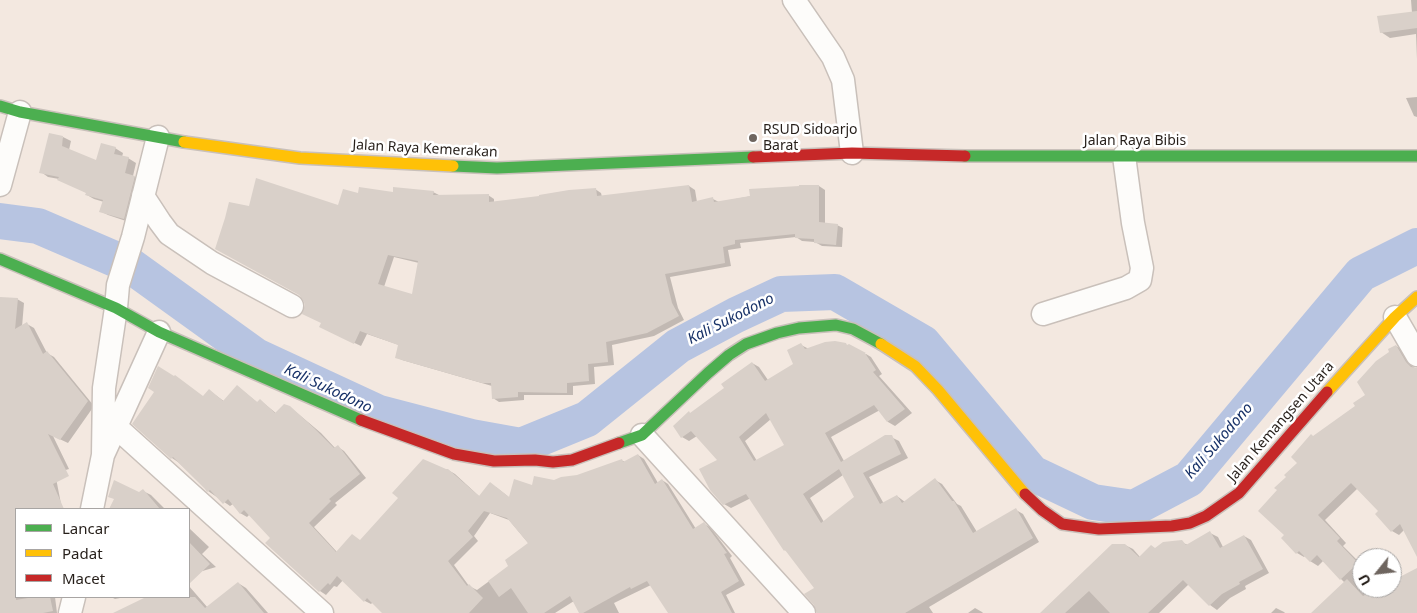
<!DOCTYPE html>
<style>
body{margin:0}
#map{position:relative;width:1417px;height:613px;overflow:hidden;background:#f3e8e0;font-family:"Noto Sans",sans-serif}
canvas{display:block}
.legend{position:absolute;left:15px;top:508px;width:175px;height:90px;box-sizing:border-box;background:#fff;border:1px solid #a8a5a3;margin:0;padding:6px 9px;list-style:none;font-size:15px;color:#261f1a}
.legend li{display:flex;align-items:center;gap:10px;height:25px}
.legend b{width:25px;border:1px solid #a8a5a3}
.north{position:absolute;left:1352px;top:548px;width:50px;height:50px;box-sizing:border-box;background:#fff;border:1px solid #a8a5a3;border-radius:50%;rotate:241deg;font-size:14px;font-weight:700;line-height:20px;text-align:center;color:#261f1a}
.north::after{content:'';display:block;margin:auto;width:18px;height:22px;background:#6e655f;clip-path:polygon(50% 0,100% 100%,50% 72%,0 100%)}
</style>
<div id="map">
<canvas width="1417" height="613"></canvas>
<ul class="legend">
<li><b style="height:6px;background:#4caf50"></b>Lancar</li>
<li><b style="height:6px;background:#ffc107"></b>Padat</li>
<li><b style="height:6px;background:#c62828"></b>Macet</li>
</ul>
<div class="north">U</div>
</div>
<script>
const ctx = document.querySelector('canvas').getContext('2d');
ctx.lineJoin = 'round';
function paint(path, color) { ctx.fillStyle = color; ctx.fill(path, 'evenodd'); }
function stroke(path, color, width, dash) { ctx.strokeStyle = color; ctx.lineWidth = width; ctx.lineCap = dash ? 'butt' : 'round'; ctx.setLineDash(dash || []); ctx.stroke(path); }
function write(font, color, halo, rows, align = 'center') {
  ctx.font = font + ' "Noto Sans",sans-serif'; ctx.lineWidth = 5; ctx.setLineDash([]); ctx.textBaseline = 'middle'; ctx.strokeStyle = halo; ctx.fillStyle = color; for (const [text, x, y, turn = 0] of rows) {
    ctx.save(); ctx.translate(x, y); ctx.rotate((+turn || 0) * Math.PI / 180); ctx.textAlign = isNaN(turn) ? turn : align; if (halo) ctx.strokeText(text, 0, 0); ctx.fillText(text, 0, 0); ctx.restore();
  }
}
const shadow = new Path2D(`
 M1411 0H1417V59L1416 34 1390 38 1381 32 1412 13Z
 M1417 97V117L1414 116 1406 98Z
 M63 137 71 141 69 150 97 162 115 148 123 153 122 157 128 158 136 163 133 176 142 181 132 223 108 215 100 211 104 202 94 199 87 195V193L59 179 48 177 41 172Z
 M689 186 695 190 697 202 713 199 719 202 800 187V186H819L825 190V224L837 225 843 228 842 247 822 246 815 242 802 241 796 237 740 243 741 248 728 250 731 266 670 277 678 308 684 320 654 336 612 345 614 365 594 367 595 384 573 386V395H524V400L499 402 493 398 492 386 402 360 396 357 399 345 367 334 361 346 327 330 322 323 306 305 250 208 339 206 359 194 433 192 439 195H488L494 199V203L595 189 601 193 602 197ZM394 257 419 263 413 296 384 287Z
 M0 298 17 299 24 303 22 327 27 324 34 328 47 353 54 357 94 406 68 443 53 436 69 469 55 473 62 509H16V597H55L57 613H0Z
 M801 345 809 349 866 354 871 357 882 374 879 376 912 413 895 426 888 422 880 410 831 437 844 461 891 437 899 441 908 458 869 477 884 504 897 496 905 502 935 480 942 484 957 504 961 506 977 532 1016 510 1023 514 1039 542 929 607 933 613H818L815 604 816 588 788 552 785 550 751 498 731 508 724 504 719 460 697 436 689 441 682 437 691 414 726 388 752 363 759 367 768 380 795 364ZM771 419 786 446 757 461 745 441ZM843 475 856 497 824 522 810 498Z
 M1396 346 1403 350 1413 367 1417 369V555L1404 530 1399 535 1392 531 1380 511 1358 488 1325 520 1346 543 1343 546 1362 565V588H1392V572L1396 580 1417 570V613H1327L1345 583 1323 561 1318 566 1310 561 1305 556 1304 557 1297 553 1286 535 1287 477 1298 463 1313 437 1357 407 1367 396Z
 M237 386 258 403 260 401 266 405 277 414 289 408 296 412 321 433 336 449 338 447 344 451 366 478 335 503 337 505 314 527 337 552 361 541 448 470 455 474 480 497 496 487 510 498 533 486 578 476 621 460 625 462 638 455 644 459 658 483 662 480 668 484 696 529 704 524 710 527 732 556 730 558 745 585 726 595 735 613H670L651 585 614 603 619 613H580L574 601 555 613H384L373 602 371 604 365 601 343 580 337 587 334 586 326 595 320 591 250 514 247 517 240 513 233 504 230 506 208 491 178 462 172 458 134 424 204 397 210 391 225 402ZM490 513 509 520 529 544 510 566 477 590 469 586 454 565 478 541 474 536Z
 M143 491 151 495 165 509H110L115 500 140 494Z
 M189 528 209 547 202 554 216 567 189 575Z
 M1210 533 1218 537 1223 547 1244 536 1251 540 1269 573 1245 586 1246 589 1230 598 1217 610 1210 605 1189 584 1159 613H1061L1125 545 1133 549 1140 557 1156 549 1181 542 1188 545Z
 M238 583 246 588 268 613H149L165 597H189V586L208 608Z
 M111 597H125L115 599Z
 M975 608 982 612 983 613H968Z
 M1276 608 1284 612 1285 613H1271Z`);
const river = new Path2D(`
 M0 221 38 226 131 266 256 356 379 413 471 437 521 446 587 419 678 346 736 315 781 294 835 292 923 343 1032 473 1093 502 1134 508 1189 479 1361 274 1417 246`);
const building = new Path2D(`
 M1417 11V28L1380 33 1377 16Z
 M49 133 63 136 62 146 96 160 101 143 116 147 114 154 129 157 125 173 135 176 124 219 99 212 103 200 85 195 86 193 57 180 59 177 39 173Z
 M256 178 338 205 343 189 358 193 359 187 393 192V187L434 191 433 195 489 194V202L539 196V195L569 190 596 188 597 196 689 185 692 202 713 197 714 202 750 196 749 189 799 186V185H819V222L838 224 836 245 814 243V239L795 238V234L735 240V244L723 247 725 263 665 274 672 303 679 316 647 333 606 342 608 362 588 364 589 381 567 383V393L518 392V397L492 399 491 383H482L395 358 398 345 360 331 354 344 319 327 321 323 302 314 305 305 303 300 299 295 215 249 225 218 229 202 249 206ZM388 255 418 261 412 294 378 284Z
 M0 297 18 298 15 329 27 322 43 354 47 351 88 401 60 440 48 434 69 476 53 484 64 509H16V600L34 597H50L53 611 43 613H0Z
 M835 341 846 343 847 345 849 344 866 353H865L876 370 873 372 905 409 887 422 874 405 825 433 841 462 885 435H892L901 454 863 473 880 504 897 495 902 503 935 478 952 501H954L973 533 1016 508 1033 538 905 613H817L814 605 804 594 814 588 785 550 784 551 746 494 723 505 710 490 699 469 717 460 691 431 681 438 673 426 689 411 690 413 724 388 721 384 752 362 765 381 793 364 787 350 801 343 805 349 825 342ZM766 413 784 445 754 461 739 437ZM839 469 854 497 821 523 803 494Z
 M1396 345 1406 362 1411 367 1417 368V557L1400 524 1391 532 1375 514 1378 511 1351 483 1318 515 1340 538 1337 541 1358 563 1340 580 1317 555 1310 562 1299 551 1296 554 1281 538 1284 535 1258 511 1277 490 1274 488 1286 477 1284 475 1297 463 1291 457 1311 434 1313 436 1355 406 1353 403 1365 395 1357 382 1376 361 1389 352 1388 349Z
 M158 366 174 376 175 375 203 396 209 389 223 401 237 385 257 402 260 399 275 413 284 404 290 406 314 428 334 448 338 445 360 474 329 499 331 501 309 523 336 552 352 534 360 540 398 498 392 493 423 459 446 469H448L479 496 490 482 509 497 514 479 532 485 534 476 554 480 561 477 577 475 622 459 623 462 638 454 655 484 662 479 693 529 704 522 727 553 724 554 739 581 721 592 732 613H668L647 581 631 589 630 587 583 613H579L570 596 544 613H528L511 588 499 597 488 581 508 566 505 560 528 543 507 518 484 511 468 531 473 537 448 561 467 586 469 584 483 598 469 613H382L367 598 364 602 337 576 330 585 328 583 319 592 265 543 270 538 244 510 240 514 228 499 223 504 210 490 207 492 205 489 173 457 171 459 132 424 154 392 148 388Z
 M114 480 139 492 143 489 160 509H109L114 499 108 497Z
 M1210 531 1220 548 1244 535 1263 569 1239 582 1240 584 1222 594 1209 606 1183 580 1148 613H1110L1089 591 1065 613H1040L1112 544H1125L1139 557 1151 545 1155 548 1163 542 1182 540 1186 545Z
 M189 542 210 564 189 584Z
 M1417 568V613H1311L1347 579 1363 596 1379 588H1392V581Z
 M238 582 264 613H113L146 597H195L205 608Z`);
const street = new Path2D(`
 M794 0 833 57 843 80 852 153
 M0 185 20 112
 M143 196 160 222 169 234 212 263 292 306
 M1043 314 1126 288 1140 280 1142 268 1133 223 1124 156
 M1395 317 1417 355
 M116 427 322 613
 M642 435 804 613
 M103 455 104 388 116 308 118 285 133 237 158 137
 M92 509 103 455 159 332
 M70 613 74 597`);
const fast = new Path2D(`
 M0 106 20 112 184 142
 M965 156H1417
 M453 166 497 168 753 157
 M0 259 116 308 159 332 361 420
 M619 443 642 435 708 373 729 355 746 344 777 333 799 328 836 325 853 329 881 344`);
const slow = new Path2D(`
 M184 142 300 158 453 166
 M881 344 915 366 938 390 1025 494
 M1327 392 1395 317 1417 297`);
const jam = new Path2D(`
 M753 157 852 153 965 156
 M361 420 454 454 494 461 535 460 553 462 572 460 619 443
 M1025 494 1042 510 1062 524 1099 529 1172 526 1190 523 1206 516 1239 493 1327 392`);
const markers = [
 [753,138,5,"#6e655f"]
];
const poiNames = [
 ["RSUD Sidoarjo",763,130],
 ["Barat",763,146]
];
const streetNames = [
 ["Jalan Raya Bibis",1135,141],
 ["Jalan Raya Kemerakan",425,149,3],
 ["Jalan Kemangsen Utara",1281,422,-49]
];
const waterNames = [
 ["Kali Sukodono",731,319,-27],
 ["Kali Sukodono",328,389,25],
 ["Kali Sukodono",1219,441,-49]
];
paint(shadow, '#0003');
stroke(river, '#b7c4e1', 36);
paint(building, '#d9d0c9');
stroke(street, '#c9c0ba', 25);
stroke(fast, '#c9c0ba', 14);
stroke(slow, '#c9c0ba', 14);
stroke(jam, '#c9c0ba', 14);
stroke(street, '#fdfcfa', 22);
stroke(fast, '#4caf50', 11);
stroke(slow, '#ffc107', 11);
stroke(jam, '#c62828', 11);
for (const [x, y, r, color] of markers) { const dot = new Path2D(); dot.arc(x, y, r, 0, 2 * Math.PI); ctx.fillStyle = color; ctx.fill(dot); stroke(dot, '#fff', 2); }
write('14px', '#261f1a', '#fff', poiNames, 'left');
write('14px', '#261f1a', '#fff', streetNames);
write('italic 15px', '#183268', '#fff', waterNames);
</script>
